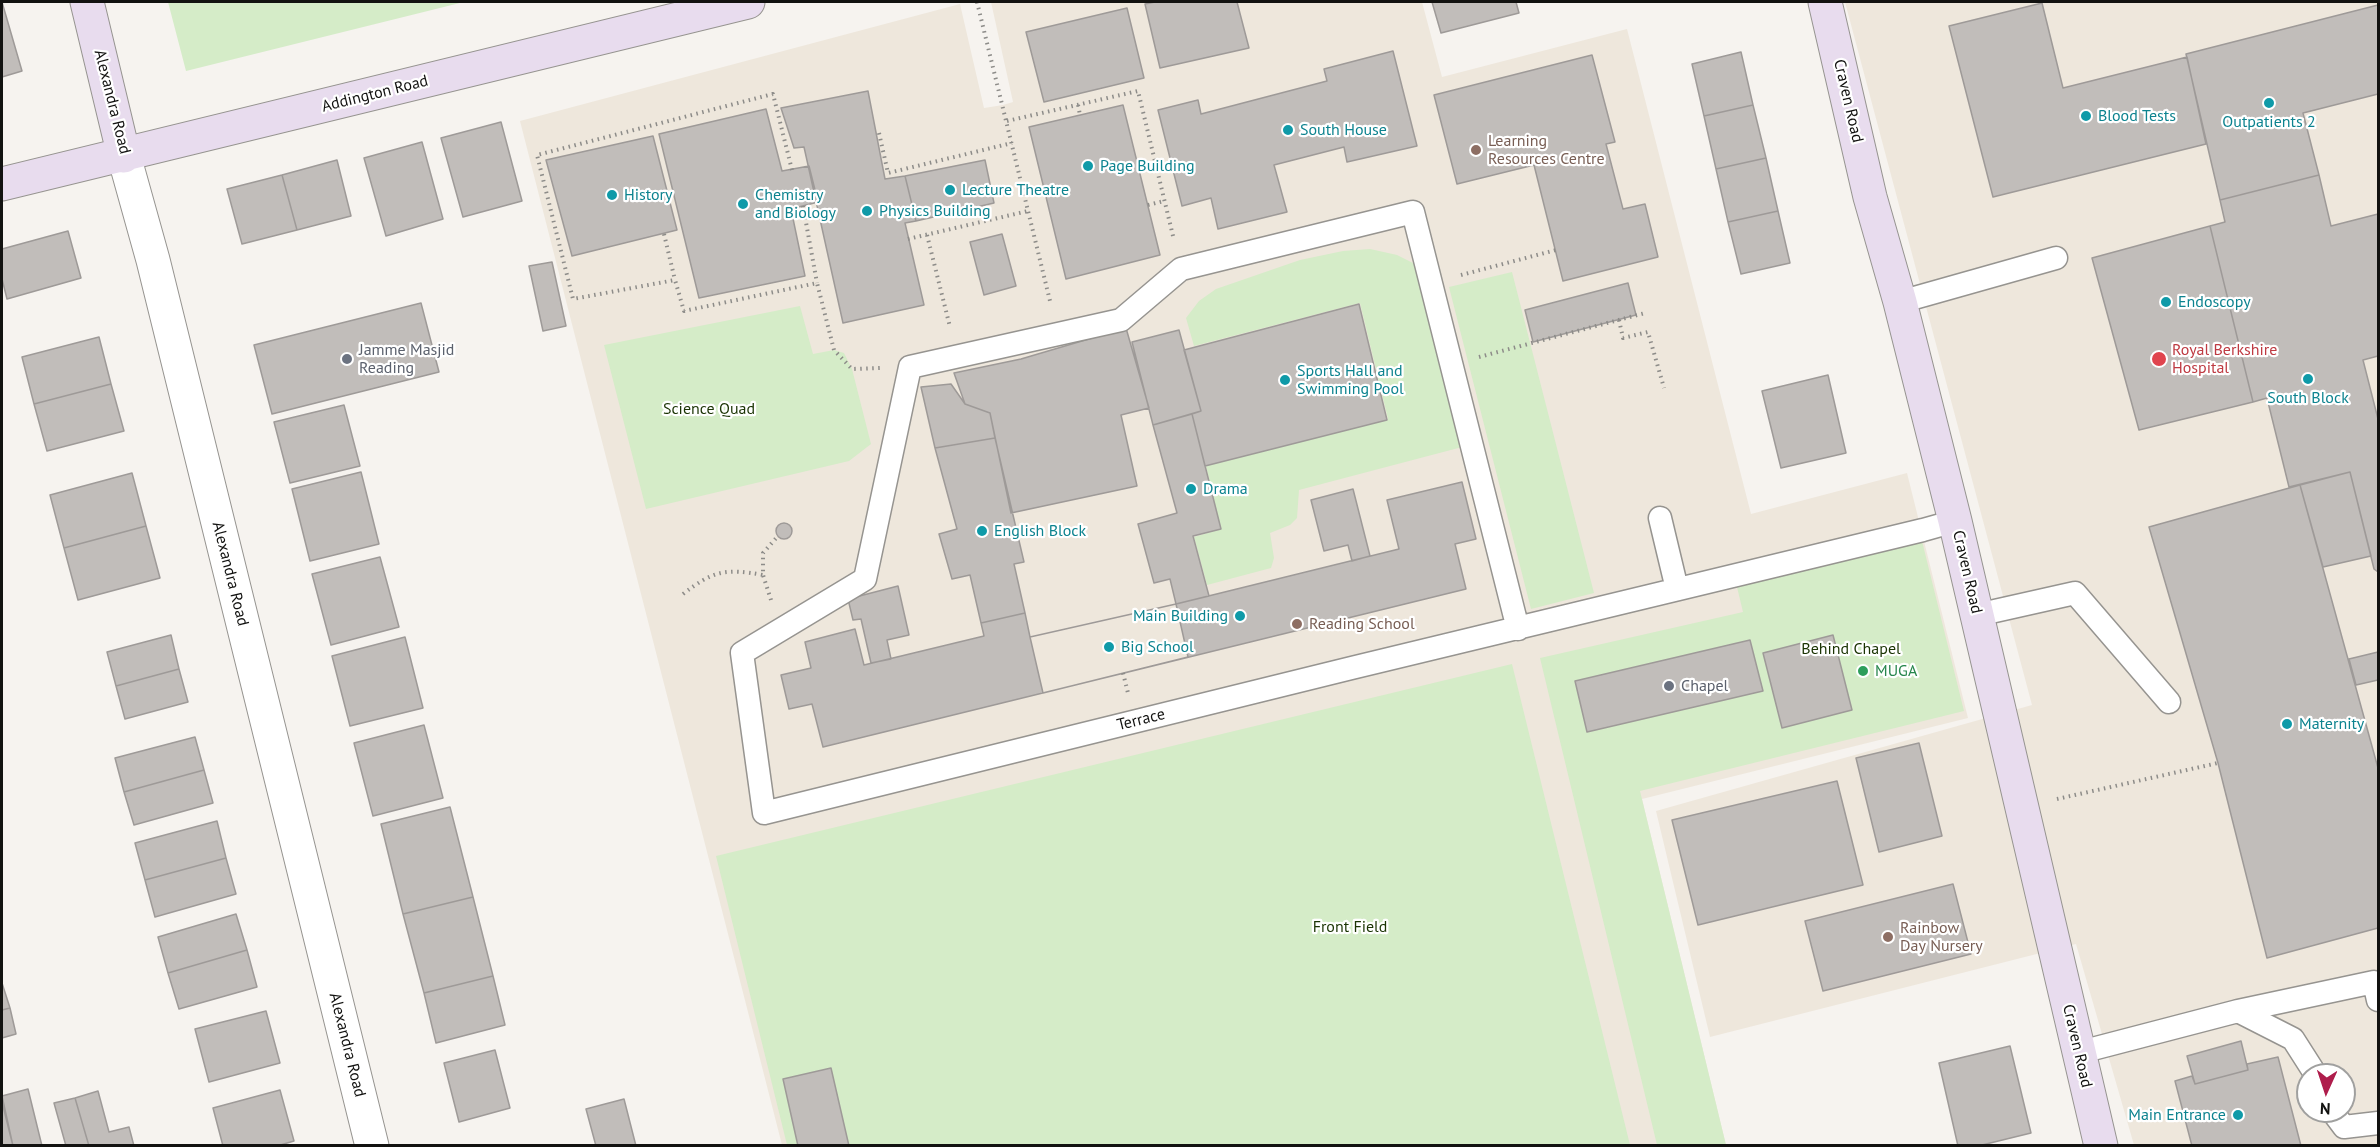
<!DOCTYPE html>
<style>
body{margin:0}
#map{position:relative;width:2380px;height:1147px;overflow:hidden;background:#f6f3ef;font-family:"PT Sans",sans-serif}
canvas{display:block}
.frame{position:absolute;inset:0;border:3px solid #121210;pointer-events:none}
.north{position:absolute;left:2296px;top:1063px;width:60px;height:60px;box-sizing:border-box;background:#fff;border:2px solid #a0a09f;border-radius:50%;rotate:183deg;font-size:16px;font-weight:700;line-height:24px;text-align:center;color:#121210}
.north::after{content:'';display:block;margin:auto;width:21px;height:27px;background:#af1d4c;clip-path:polygon(50% 0,100% 100%,50% 72%,0 100%)}
</style>
<div id="map">
<canvas width="2380" height="1147"></canvas>
<div class="frame"></div>
<div class="north">N</div>
</div>
<script>
const ctx = document.querySelector('canvas').getContext('2d');
ctx.lineJoin = 'round';
function paint(path, color) { ctx.fillStyle = color; ctx.fill(path, 'evenodd'); }
function stroke(path, color, width, dash) { ctx.strokeStyle = color; ctx.lineWidth = width; ctx.lineCap = dash ? 'butt' : 'round'; ctx.setLineDash(dash || []); ctx.stroke(path); }
function write(font, color, halo, rows, align = 'center') {
  ctx.font = font + ' "PT Sans",sans-serif'; ctx.lineWidth = 4.5; ctx.setLineDash([]); ctx.textBaseline = 'middle'; ctx.strokeStyle = halo; ctx.fillStyle = color; for (const [text, x, y, turn = 0] of rows) {
    ctx.save(); ctx.translate(x, y); ctx.rotate((+turn || 0) * Math.PI / 180); ctx.textAlign = isNaN(turn) ? turn : align; if (halo) ctx.strokeText(text, 0, 0); ctx.fillText(text, 0, 0); ctx.restore();
  }
}
const built = new Path2D(`
 M991 2H1422L1442 77 1627 29 1751 514 1907 473 1968 718 1642 799 1726 1145H782L520 121 960 4 984 108 1003 105 1013 102Z
 M1845 2H2378V1145H2134L2076 944 1710 1037 1656 811 2032 705ZM2308 1075H2344V1111H2308Z`);
const green = new Path2D(`
 M168 2H464L186 71Z
 M1370 249 1397 255 1419 266 1466 446 1299 490 1297 518 1290 525 1270 533 1274 558 1271 568 1207 585 1194 537 1221 529 1206 466 1388 419 1360 303 1194 346 1186 318 1199 301 1216 289 1300 260 1343 251Z
 M1512 272 1594 593 1531 609 1449 287Z
 M800 306 813 354 834 350 844 353 852 369 871 444 849 461 646 509 604 345Z
 M1922 541 1964 711 1640 791 1726 1145H1657L1540 658 1743 612 1737 587ZM1750 640 1762 691 1587 732 1575 681Z
 M1512 664 1630 1145H787L716 856Z`);
const building = new Path2D(`
 M2 2 22 71 2 77Z
 M1155 2H1237L1249 48 1160 68 1145 4Z
 M1432 2H1516L1519 13 1441 33Z
 M2042 3 2063 88 2187 57 2206 144 1993 197 1949 26Z
 M2378 5V94L2303 113 2319 175 2220 200 2186 54Z
 M1127 8 1144 78 1044 102 1026 32Z
 M1393 51 1417 146 1347 162 1344 147 1274 165 1287 212 1218 229 1211 198 1182 206 1158 110 1198 100 1201 114 1327 81 1324 69Z
 M1741 52 1753 105 1704 116 1692 64Z
 M1592 55 1615 142 1606 144 1623 209 1645 204 1658 257 1563 281 1534 165 1457 184 1434 95Z
 M868 91 885 179 905 176 916 221 905 223 924 305 843 323 804 147 794 148 781 108Z
 M1123 105 1160 255 1066 279 1029 127Z
 M1753 105 1766 158 1716 169 1704 116Z
 M766 109 782 171 809 166 818 202 791 209 805 276 699 298 659 134Z
 M501 122 522 201 463 217 441 138Z
 M653 136 677 230 572 256 546 160Z
 M422 142 443 219 386 236 364 158Z
 M1766 158 1778 211 1728 222 1716 169Z
 M337 160 351 216 297 230 282 175Z
 M985 160 994 203 916 221 905 176Z
 M282 175 297 230 242 244 227 189Z
 M2319 175 2331 226 2378 214V356L2363 360 2378 419V572L2374 569 2350 472 2289 487 2267 398 2253 402 2210 226 2225 222 2220 200Z
 M1778 211 1790 263 1741 274 1728 222Z
 M2210 226 2253 402 2139 430 2092 258Z
 M68 231 81 278 7 299 2 279V249Z
 M1002 234 1016 286 984 295 970 242Z
 M552 262 566 326 543 331 529 266Z
 M1628 283 1636 315 1533 342 1525 310Z
 M421 303 439 372 272 414 254 345Z
 M1359 304 1387 420 1205 466 1192 414 1201 411 1184 350Z
 M1126 328 1149 408 1121 415 1137 486 1011 513 990 413 965 404 954 373 1021 359Z
 M1179 330 1201 411 1153 425 1132 342Z
 M99 337 111 384 34 404 22 357Z
 M1828 375 1846 453 1781 468 1762 391Z
 M111 384 124 431 47 451 34 404Z
 M951 384 965 404 990 413 995 438 935 448 921 387Z
 M344 405 360 466 290 483 274 422Z
 M1192 414 1221 529 1193 536 1209 596 1176 604 1170 579 1154 583 1138 524 1177 513 1153 425Z
 M995 438 1024 562 1014 564 1025 613 981 623 970 575 952 579 939 534 957 529 935 448Z
 M361 472 379 544 310 561 292 489Z
 M2350 472 2371 556 2323 567 2300 485Z
 M132 473 146 526 64 548 50 495Z
 M1462 482 1476 539 1455 544 1466 589 823 747 812 704 789 709 781 675 811 668 805 642 855 629 864 665 984 636 981 623 1025 613 1030 637 1176 604 1399 549 1387 500Z
 M2300 485 2378 768V928L2267 958 2218 763 2149 527Z
 M1353 489 1370 556 1352 561 1348 545 1324 551 1311 500Z
 M776 531a8 8 0 1 1 16 0a8 8 0 1 1-16 0Z
 M146 526 160 578 78 600 64 548Z
 M380 557 399 627 331 645 312 574Z
 M898 586 909 635 887 640 891 659 871 663 861 619 853 620 848 599Z
 M1176 604 1188 657 1043 693 1030 637Z
 M171 635 179 669 116 686 107 652Z
 M1833 635 1852 710 1782 728 1763 653Z
 M405 637 423 708 350 726 332 656Z
 M1750 640 1763 691 1587 732 1575 681Z
 M2378 652V680L2356 685 2349 659Z
 M179 669 188 702 125 719 116 686Z
 M424 725 443 798 373 816 354 743Z
 M195 737 204 770 124 792 115 758Z
 M1919 743 1942 836 1879 852 1856 758Z
 M204 770 213 803 134 825 124 792Z
 M1837 781 1863 885 1698 925 1672 820Z
 M450 807 473 897 403 914 381 824Z
 M217 821 226 858 145 880 135 843Z
 M226 858 236 894 155 917 145 880Z
 M1953 884 1971 954 1823 991 1805 921Z
 M473 897 493 976 424 993 403 914Z
 M236 914 247 950 168 973 158 937Z
 M247 950 257 987 179 1009 168 973Z
 M493 976 505 1025 436 1043 424 993Z
 M2 983 10 1008 2 1010Z
 M10 1008 16 1034 2 1038V1010Z
 M266 1011 280 1063 209 1082 195 1029Z
 M2241 1041 2248 1070 2195 1084 2187 1056Z
 M2010 1046 2031 1133 1978 1146H1958L1939 1063Z
 M495 1050 510 1108 459 1122 444 1063Z
 M2278 1057 2301 1146H2192L2175 1081 2192 1076 2195 1084 2248 1070 2247 1064Z
 M831 1068 849 1146H798L783 1079Z
 M28 1089 42 1146H13L2 1096Z
 M280 1090 294 1141 277 1146H223L213 1108Z
 M98 1091 109 1132 129 1127 134 1146H89L75 1098Z
 M75 1098 89 1146H66L54 1103Z
 M624 1099 636 1146H596L586 1109Z
 M2 1102 13 1146H2Z`);
const path = new Path2D(`
 M977 2 1051 305
 M1078 105 1080 115
 M1007 121 1138 91 1174 240
 M879 133 888 173 1012 143
 M792 170 773 94 537 155 573 299 675 280 684 311 817 283 834 350 852 369 880 368
 M1148 205 1164 201
 M803 206 817 283
 M664 234 675 280
 M927 235 950 327
 M908 239 1028 211
 M1461 275 1556 250
 M1619 320 1623 338 1648 332 1664 388
 M1479 357 1645 313
 M683 594C713 571 725 568 763 575
 M771 600 763 575V553L778 536
 M1123 673 1128 693
 M2057 799 2218 763`);
const lane = new Path2D(`
 M1900 302 2056 258
 M1660 518 1677 589
 M1977 615 2075 593 2169 702
 M1518 629 1413 212 1181 269 1121 320 910 367 865 579 742 653 764 813C1150 718 1536 621 1923 530L1955 521
 M2238 1011 2293 1039 2316 1075
 M2077 1053 2238 1011 2374 982 2378 1000
 M2332 1111 2344 1127 2378 1123`);
const street = new Path2D(`
 M124 156 153 260 372 1146`);
const secondary = new Path2D(`
 M87 2 124 156
 M1825 2 1870 197 1900 302 1955 521 2101 1146
 M2 184 748 2`);
const markers = [
 [2269,103,6,"#0f9aa8"],
 [2086,116,6,"#0f9aa8"],
 [1288,130,6,"#0f9aa8"],
 [1476,150,6,"#8d6e63"],
 [1088,166,6,"#0f9aa8"],
 [950,190,6,"#0f9aa8"],
 [612,195,6,"#0f9aa8"],
 [743,204,6,"#0f9aa8"],
 [867,211,6,"#0f9aa8"],
 [2166,302,6,"#0f9aa8"],
 [347,359,6,"#6b7280"],
 [2159,359,8,"#e0444e"],
 [2308,379,6,"#0f9aa8"],
 [1285,380,6,"#0f9aa8"],
 [1191,489,6,"#0f9aa8"],
 [982,531,6,"#0f9aa8"],
 [1240,616,6,"#0f9aa8"],
 [1297,624,6,"#8d6e63"],
 [1109,647,6,"#0f9aa8"],
 [1863,671,6,"#2e9e5b"],
 [1669,686,6,"#6b7280"],
 [2287,724,6,"#0f9aa8"],
 [1888,937,6,"#8d6e63"],
 [2238,1115,6,"#0f9aa8"]
];
const streetNames = [
 ["Addington Road",375,94,-14],
 ["Craven Road",1848,101,77],
 ["Alexandra Road",112,102,76],
 ["Craven Road",1967,572,77],
 ["Alexandra Road",230,574,76],
 ["Terrace",1141,720,-14],
 ["Alexandra Road",347,1045,76],
 ["Craven Road",2077,1046,77]
];
const cultureNames = [
 ["Blood Tests",2098,116],
 ["Outpatients 2",2269,122,"center"],
 ["South House",1300,130],
 ["Page Building",1100,166],
 ["Lecture Theatre",962,190],
 ["History",624,195],
 ["Chemistry",755,195],
 ["and Biology",755,213],
 ["Physics Building",879,211],
 ["Endoscopy",2178,302],
 ["Sports Hall and",1297,371],
 ["Swimming Pool",1297,389],
 ["South Block",2308,398,"center"],
 ["Drama",1203,489],
 ["English Block",994,531],
 ["Main Building",1228,616,"right"],
 ["Big School",1121,647],
 ["Maternity",2299,724],
 ["Main Entrance",2226,1115,"right"]
];
const educationNames = [
 ["Learning",1488,141],
 ["Resources Centre",1488,159],
 ["Reading School",1309,624],
 ["Rainbow",1900,928],
 ["Day Nursery",1900,946]
];
const worshipNames = [
 ["Jamme Masjid",359,350],
 ["Reading",359,368],
 ["Chapel",1681,686]
];
const healthNames = [
 ["Royal Berkshire",2172,350],
 ["Hospital",2172,368]
];
const parkNames = [
 ["Science Quad",709,409],
 ["Behind Chapel",1851,649],
 ["Front Field",1350,927]
];
const leisureNames = [
 ["MUGA",1875,671]
];
paint(built, '#eee7dc');
paint(green, '#d5ecc8');
paint(building, '#c1bdba');
stroke(building, '#9e9a98', 1.5);
stroke(lane, '#969490', 25);
stroke(street, '#969490', 35);
stroke(secondary, '#969490', 35);
stroke(path, '#8d8c89', 4, [1.5, 4.5]);
stroke(lane, '#fff', 22);
stroke(street, '#fff', 33);
stroke(secondary, '#e8dcee', 33);
for (const [x, y, r, color] of markers) { const dot = new Path2D(); dot.arc(x, y, r, 0, 2 * Math.PI); ctx.fillStyle = color; ctx.fill(dot); stroke(dot, '#fff', 2); }
write('16px', '#121210', '#fff', streetNames);
write('16px', '#0d838f', '#fff', cultureNames, 'left');
write('16px', '#785e54', '#fff', educationNames, 'left');
write('16px', '#5b616d', '#fff', worshipNames, 'left');
write('16px', '#be3a42', '#fff', healthNames, 'left');
write('16px', '#1b3404', '#fff', parkNames);
write('16px', '#27864d', '#fff', leisureNames, 'left');
</script>
